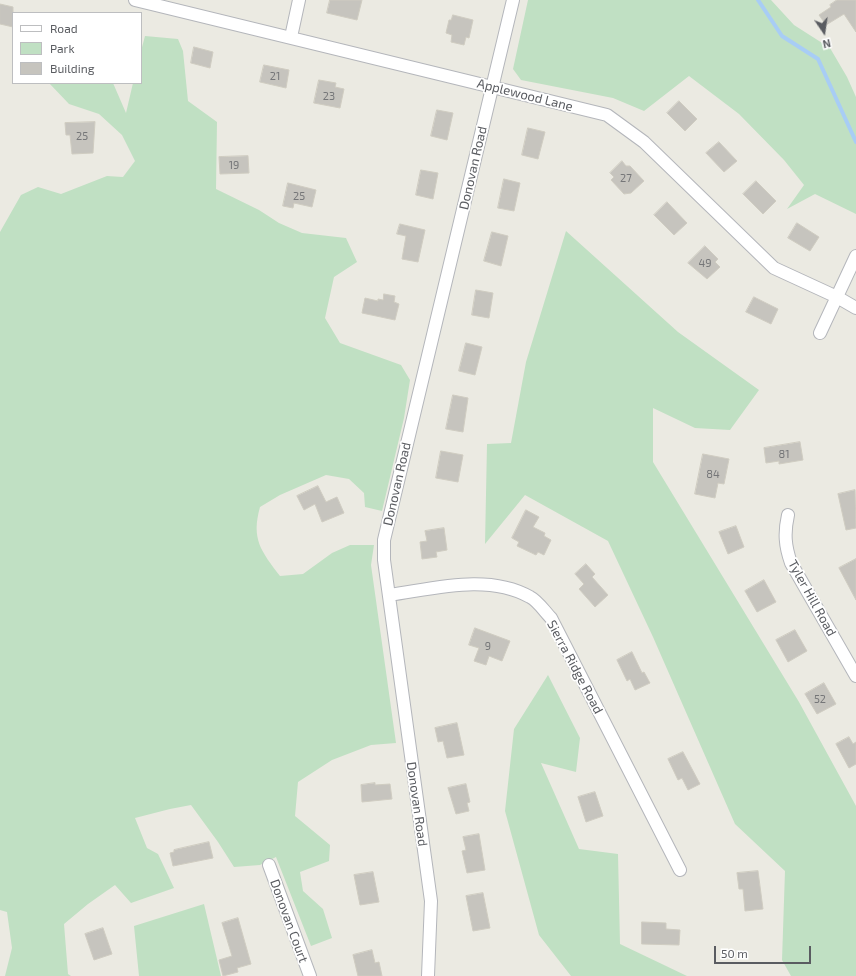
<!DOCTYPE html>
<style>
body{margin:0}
#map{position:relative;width:856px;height:976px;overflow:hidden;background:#ebeae2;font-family:"Exo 2",sans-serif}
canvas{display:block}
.legend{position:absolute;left:12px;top:12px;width:130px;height:72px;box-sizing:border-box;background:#fff;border:1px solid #bdbec0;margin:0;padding:5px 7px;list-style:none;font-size:12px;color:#5a5c61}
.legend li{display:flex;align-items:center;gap:8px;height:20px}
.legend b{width:20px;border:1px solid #bdbec0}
.north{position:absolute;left:804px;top:12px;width:40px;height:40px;-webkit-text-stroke:3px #fff;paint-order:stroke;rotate:167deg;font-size:11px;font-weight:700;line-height:16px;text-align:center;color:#5a5c61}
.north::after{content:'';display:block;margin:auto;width:14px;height:18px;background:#5a5c61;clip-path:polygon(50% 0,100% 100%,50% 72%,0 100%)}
.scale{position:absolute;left:714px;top:946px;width:97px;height:18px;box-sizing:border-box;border:2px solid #5a5c61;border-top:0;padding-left:5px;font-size:12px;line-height:14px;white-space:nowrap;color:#5a5c61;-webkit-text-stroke:3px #fff;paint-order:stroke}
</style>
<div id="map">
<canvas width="856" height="976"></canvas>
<ul class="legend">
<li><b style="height:5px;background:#fff"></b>Road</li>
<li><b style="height:11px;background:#c0e0c3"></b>Park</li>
<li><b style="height:11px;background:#c6c4be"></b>Building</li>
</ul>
<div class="north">N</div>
<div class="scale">50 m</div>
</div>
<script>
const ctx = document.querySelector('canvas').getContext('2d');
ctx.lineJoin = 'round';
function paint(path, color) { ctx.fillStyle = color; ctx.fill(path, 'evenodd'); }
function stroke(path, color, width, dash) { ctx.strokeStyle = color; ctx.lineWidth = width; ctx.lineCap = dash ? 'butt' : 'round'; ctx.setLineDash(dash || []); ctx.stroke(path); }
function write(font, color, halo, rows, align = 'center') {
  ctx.font = font + ' "Exo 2",sans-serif'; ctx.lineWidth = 3.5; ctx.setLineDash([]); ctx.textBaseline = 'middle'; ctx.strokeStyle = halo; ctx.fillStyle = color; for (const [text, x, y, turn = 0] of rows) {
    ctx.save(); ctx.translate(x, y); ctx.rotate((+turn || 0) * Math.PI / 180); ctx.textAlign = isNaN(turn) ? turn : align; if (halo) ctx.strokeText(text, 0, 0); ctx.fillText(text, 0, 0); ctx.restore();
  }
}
const green = new Path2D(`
 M528 0H771L794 25 830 48 847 77 856 97V214L815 194 787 209 804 185 784 160 739 114 689 76 644 111 613 98 521 80 513 69Z
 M145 36 178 39 183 51 188 101 217 122 216 189 259 210 279 223 302 233 346 238 357 262 334 277 325 318 340 343 401 365 410 380 404 418 382 511 365 507 364 493 349 479 326 475 280 495 260 507C251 539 261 551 280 576L303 574 332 553 350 545H374L371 565 396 743 371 745 332 760 298 782 295 816 330 845 329 861 300 872 303 891 323 909 332 938 311 946 276 857 260 865 234 867 218 842 191 805 170 809 135 818 147 848 158 854 174 888 131 903 115 885 88 904 64 924 68 974 71 976H5L12 948 7 912 0 910V232L21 195 38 187 61 194 107 176 123 177 135 161 122 135 99 114 69 104 49 83H113L126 113 133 83H141V51Z
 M566 231 678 332 759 390 730 430 695 428 653 408V462L799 702 856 806V976H791L782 960 785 871 735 824 653 637 608 541 525 495 485 544 487 444 511 443 526 362Z
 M548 675 580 738 576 772 541 763 579 849 618 854 620 944 687 976H571L539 935 505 811 514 729Z
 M204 904 221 976H139L134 926Z`);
const stream = new Path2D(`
 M758 0 782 36 818 59 856 142`);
const building = new Path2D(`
 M330 0H362L357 20 327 13Z
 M837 0H856V32L844 14 826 25 819 15 831 7 830 5Z
 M0 4 13 7V27L0 24Z
 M453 15 473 20 469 38 466 37 464 45 451 42 452 35 446 33 449 20H451Z
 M194 47 213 52 210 68 191 63Z
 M264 65 289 70 286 88 260 82Z
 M319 80 336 83 335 87 344 89 340 108 314 103Z
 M679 101 697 119 685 131 667 113Z
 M437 110 453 113 447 140 431 136Z
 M95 122 93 153 72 154 70 135H66L65 123Z
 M528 128 545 132 538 159 522 155Z
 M719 142 737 161 724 172 706 153Z
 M248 156 249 173 220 174 219 157Z
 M622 161 626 166H630L644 181 631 193 624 194 611 180 614 177 610 173Z
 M421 170 438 173 433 199 416 195Z
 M504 179 520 183 514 211 498 208Z
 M756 181 776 201 763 214 743 194Z
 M288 183 316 190 312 207 294 203 293 208 283 206Z
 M667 202 687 223 674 235 654 215Z
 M797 223 819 237 810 251 788 238Z
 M400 224 425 230 418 262 402 259 406 236 397 234Z
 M492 232 508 236 501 266 484 261Z
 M705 246 718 259 715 262 720 267 707 279 688 263Z
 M476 290 493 293 489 318 472 315Z
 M384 294 395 296 394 302 399 304 395 320 362 313 365 298 378 301V299L383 300Z
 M754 297 778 309 771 324 746 312Z
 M466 343 482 347 475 375 459 371Z
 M453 395 468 398 463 432 446 429Z
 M800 442 803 460 779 464V461L766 463 764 448Z
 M441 451 463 455 458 482 436 478Z
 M703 454 729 459 724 484 718 483 715 498 695 494Z
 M318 486 326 502 337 497 344 513 322 522 315 504 304 510 297 496Z
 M855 490 856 528 846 530 838 494Z
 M526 510 539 517 533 527 545 533 544 536 551 540 544 555 538 552 536 555 517 546 519 542 512 538Z
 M736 526 744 547 728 554 719 532Z
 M444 528 447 550 436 552 437 557 422 559 420 542 427 541 425 531Z
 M856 559V600L839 568Z
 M586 564 595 574 592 577 608 595 595 607 579 589 584 584 575 574Z
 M764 580 776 602 757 612 745 591Z
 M475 628 510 641 502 661 489 656 486 665 474 661 479 648 469 645Z
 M795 630 807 651 788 662 776 640Z
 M632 652 642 673 644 672 650 683 635 690 630 679 627 681 617 660Z
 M824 683 836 704 817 714 805 694Z
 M457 723 464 755 447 758 443 741 438 742 435 728Z
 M849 737 853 744 856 742V764L849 768 836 744Z
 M683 752 700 784 688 790 682 778 678 780 668 759Z
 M375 783V785L390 784 392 799 362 802 361 785Z
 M466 784 470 802 467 803 469 811 456 814 448 788Z
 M595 792 603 816 586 822 578 797Z
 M479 834 485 870 467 873 462 851 466 850 463 837Z
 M209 842 213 858 173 866 170 853 174 852V850Z
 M758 871 763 909 745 911 743 889H739L737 873Z
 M373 872 379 902 360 905 354 875Z
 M483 893 490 928 473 931 466 896Z
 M238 918 251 964 237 968 238 972 223 976 219 960 232 956 222 923Z
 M642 922 666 923V929L680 930 679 945 642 944Z
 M103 928 112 954 94 960 85 934Z
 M372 950 375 963 379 962 382 976H358L353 955Z`);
const street = new Path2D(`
 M135 0 607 115 644 142 774 268 837 297 856 308
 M291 37 299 0
 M820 333 856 256
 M788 515C784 533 785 546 791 563L856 676
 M389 595C433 589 488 573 530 597 538 601 545 612 551 618L680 870
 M269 865 310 976
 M428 976 431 901 384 560V540L513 0`);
const numberNames = [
 ["21",275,76],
 ["23",329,96],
 ["25",82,136],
 ["19",234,165],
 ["27",626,178],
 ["25",299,196],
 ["49",705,263],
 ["81",784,454],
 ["84",713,474],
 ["9",488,646],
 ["52",820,699]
];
const streetNames = [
 ["Applewood Lane",525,95,14],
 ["Donovan Road",473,168,-77],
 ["Donovan Road",397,484,-77],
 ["Tyler Hill Road",812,598,61],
 ["Sierra Ridge Road",575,667,62],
 ["Donovan Road",417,804,82],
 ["Donovan Court",289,921,70]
];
paint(green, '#c0e0c3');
stroke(stream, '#a8cdf5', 4);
paint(building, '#c6c4be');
stroke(building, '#cfccc1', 1);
stroke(street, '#b4b6bb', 14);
stroke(street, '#fff', 12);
write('11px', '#757678', null, numberNames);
write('13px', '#5a5c61', '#fff', streetNames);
</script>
